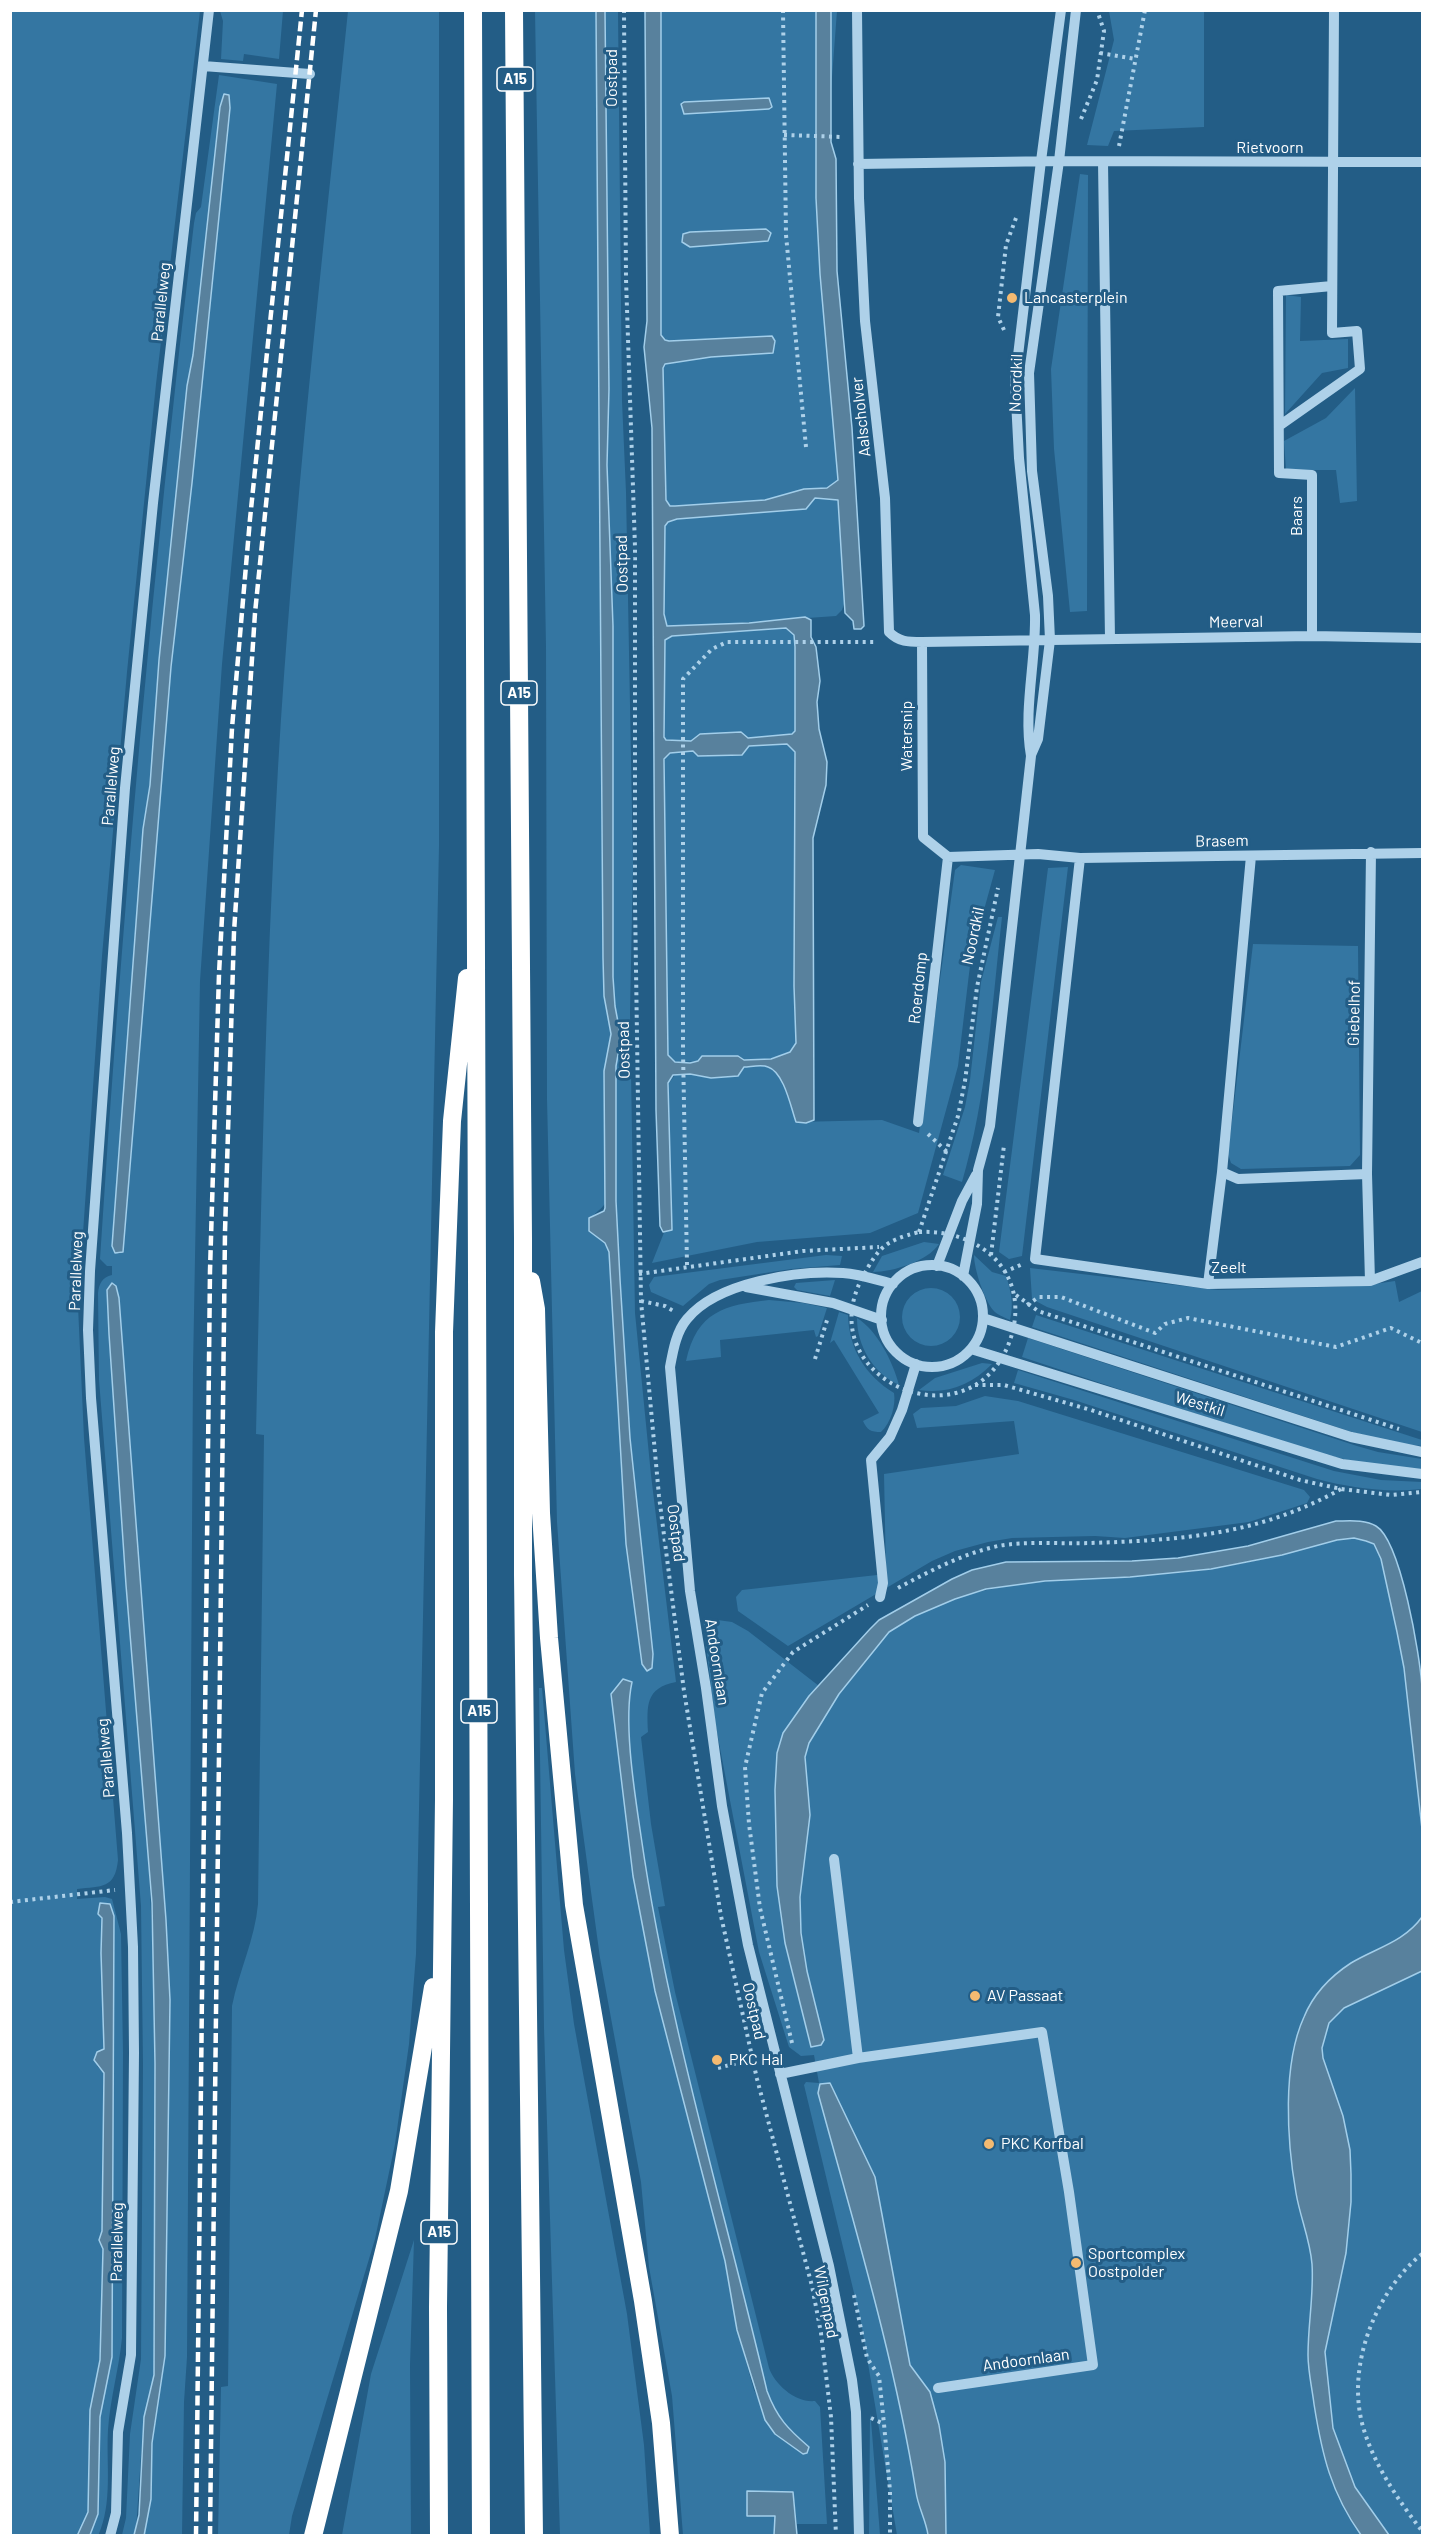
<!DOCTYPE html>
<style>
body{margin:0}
#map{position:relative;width:1433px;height:2546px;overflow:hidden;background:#235d86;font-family:Barlow,sans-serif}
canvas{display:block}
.frame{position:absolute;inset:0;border:12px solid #fff;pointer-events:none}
</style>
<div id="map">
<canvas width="1433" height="2546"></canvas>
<div class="frame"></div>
</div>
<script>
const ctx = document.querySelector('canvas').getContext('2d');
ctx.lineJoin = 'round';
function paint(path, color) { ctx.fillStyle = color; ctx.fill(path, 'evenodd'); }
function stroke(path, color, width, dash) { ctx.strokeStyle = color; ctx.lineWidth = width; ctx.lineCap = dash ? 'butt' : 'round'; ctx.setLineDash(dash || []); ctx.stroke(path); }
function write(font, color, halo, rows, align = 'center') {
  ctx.font = font + ' Barlow,sans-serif'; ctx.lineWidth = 6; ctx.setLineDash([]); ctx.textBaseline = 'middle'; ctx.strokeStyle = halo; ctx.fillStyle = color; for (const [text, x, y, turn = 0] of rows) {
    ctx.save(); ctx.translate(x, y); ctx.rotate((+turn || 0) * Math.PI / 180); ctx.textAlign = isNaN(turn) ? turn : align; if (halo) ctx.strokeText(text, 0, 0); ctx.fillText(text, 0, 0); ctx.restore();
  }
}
const green = new Path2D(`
 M10 11H200L156 384 127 672 102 956 78 1306 84 1438 118 1860C115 1889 102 1886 77 1889V1899L105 1897 112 1899 121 1934 123 2053 122 2338C119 2369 110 2399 108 2430 106 2464 113 2503 98 2536L90 2535 98 2514 100 2417 112 2357 114 1916 100 1903 98 1914 102 1918 101 1953 104 2049 97 2066 104 2073 102 2231 99 2240 103 2249 100 2360 90 2410 92 2508 82 2535H10Z
 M220 11H283L279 59 244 54 243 61 221 59 223 21Z
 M348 11H439V846L416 1954 409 2044 395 2144 375 2239 292 2516 289 2535H218L221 2387 228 2386 232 2006C239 1971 255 1939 258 1904L264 1435 256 1434C261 1212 265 990 278 768 293 515 322 262 348 11Z
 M535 11H596L603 958 604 996 611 1034 604 1071 606 1202C599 1214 587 1214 589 1231L606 1243 609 1252 626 1544 642 1664 652 1668 653 1654 630 1438 620 1279 616 1201V1066L621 1038 615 1006 613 977V626L607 465 609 389 605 11H618L622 401 626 492 633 865 630 1012 635 1313 651 1475 676 1682C645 1688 647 1706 648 1732L641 1737 651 1824 665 1906 658 1907 675 1992 769 2368C775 2385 796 2403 815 2401L820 2407 827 2524H797L793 2492H747L775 2516 774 2535H683L672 2396 649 2267 641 2182 600 1958 575 1774 557 1522 547 1099 546 647ZM631 1683C623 1723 635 1795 641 1837 668 2024 724 2207 767 2391 776 2416 789 2430 809 2447L803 2454 775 2434 754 2390 737 2330 725 2261 655 1991 611 1694Z
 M651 11H837L825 170 846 598 842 610 836 616 665 628 660 511Z
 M1109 11H1204V127L1114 131 1108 146 1087 145 1114 40Z
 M219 75 277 84 222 664 200 981 193 1368 187 2357 184 2402 182 2535H144L151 2499 152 2443 165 2356 170 2000 166 1920 119 1298 116 1286 112 1283 107 1290 126 1585 147 1827 155 1995 154 2375 142 2441 136 2530 134 2535H122L126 2518 130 2434 141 2359 143 2064 141 1906 99 1380 98 1293C99 1284 102 1277 112 1275V1266H107L100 1259C122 913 153 567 194 223L196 213 201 207ZM224 94 230 97V108L192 483 171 667 123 1252 119 1254 113 1250 112 1246 143 829 150 785 159 660 187 386 193 355 220 107Z
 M1080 174 1088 175 1087 611 1070 612 1054 449 1051 369Z
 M1286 295 1301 297 1300 341 1348 339V368L1322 373 1285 414Z
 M1355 388 1357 501 1340 503 1336 470H1286L1284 441 1326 418Z
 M786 628 794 635 795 647 794 986 796 1043 790 1052 771 1059 674 1062 666 1058 664 634Z
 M961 865 995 870 971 957 958 1066 918 1213 870 1233 757 1242 652 1263 667 1225 669 1083 675 1075 690 1074 711 1078 737 1076 744 1067C750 1067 762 1064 768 1066 784 1072 791 1108 796 1122L882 1120 919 1133 955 870Z
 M1068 867 1022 1256 1009 1259 999 1252 1048 868Z
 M998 917H1002C992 1005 987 1097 962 1182L943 1175 965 1107 970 1080 981 982Z
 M1253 944 1358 946 1360 1155 1350 1166 1241 1169 1231 1163 1228 1154Z
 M924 1242 939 1244C928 1261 893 1272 873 1272L882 1256Z
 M826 1255 842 1256 840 1265 791 1269 720 1280 709 1284 683 1306 651 1292 649 1285 654 1277Z
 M974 1255 992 1272 1006 1276C1011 1291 1014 1304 1010 1320 1004 1317 997 1315 993 1310 984 1299 974 1269 974 1255Z
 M1030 1268 1218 1290 1360 1286 1395 1281 1399 1302 1422 1291V1432L1047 1307 1032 1299Z
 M835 1280 830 1296 797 1290 794 1287 796 1283Z
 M902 1317a29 29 0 1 1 58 0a29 29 0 1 1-58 0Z
 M769 1300 803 1303 827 1308 818 1336 816 1337 814 1330 720 1340 721 1357 686 1361C697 1311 725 1305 769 1300Z
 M839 1312 848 1315C849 1349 865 1375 894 1393 896 1405 891 1423 881 1432 871 1432 867 1430 863 1421L879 1413 834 1340 830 1343Z
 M1036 1315 1422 1440V1446L1402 1444 1355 1433 1032 1327Z
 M857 1318C877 1330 893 1362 899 1385 873 1373 857 1346 857 1318Z
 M1028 1338 1357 1446 1378 1452 1422 1459V1469C1353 1468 1288 1444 1222 1422 1155 1401 1088 1379 1022 1357Z
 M982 1363 992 1364C971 1385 949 1394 919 1390L935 1378Z
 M1018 1370 1334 1471 1381 1480 1422 1482V1489C1387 1493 1351 1488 1317 1479L1074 1400 1014 1383Z
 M985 1396 1018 1401 1304 1490 1310 1497 1307 1503 1249 1522 1125 1538 1095 1536 1012 1538 988 1542 955 1551 932 1561 788 1646 738 1611 736 1597 742 1590 886 1574 884 1474 1019 1454 1014 1421 917 1428 913 1414 921 1408 956 1406Z
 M1354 1538 1374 1544 1381 1559 1386 1582 1399 1595 1422 1770V2535H897L861 2322 804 2085 806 2082 819 2083 814 2055 801 2056 789 2047 759 1952 715 1722 703 1618 732 1622 748 1631 819 1686 781 1738C803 1719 827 1702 848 1682 863 1667 873 1643 891 1630 986 1565 1105 1585 1212 1569 1236 1565 1260 1560 1284 1554 1307 1548 1330 1540 1354 1538Z
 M539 1688H542L564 1950 574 2024 627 2314 644 2445 650 2535H560L544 2028Z
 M414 2240 410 2365 411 2535H342L371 2374Z
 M870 2414 871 2420 880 2535H869Z`);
const water = new Path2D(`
 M661 10V335L665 340 669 341 772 336 775 341 773 353 711 357 665 364 663 368 666 500 670 506H675L765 500 804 489 827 488 838 480 820 274 816 198V11H831V142L836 159 837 271 852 428 864 626 861 629H854L853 621 845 613 838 500 815 498 806 509 677 519 668 522 665 526 664 614 667 626 749 623 805 617 811 620V637L816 647 820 681 817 702 819 729 827 762 826 785 813 838 814 1120 806 1123 796 1122C791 1108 784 1072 768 1067 762 1064 750 1067 744 1067L738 1076 711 1078 690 1074 673 1075 668 1083 672 1230 663 1232 660 1226 656 1110 652 428 644 347 647 321 645 11ZM786 628 794 635 795 647V731L792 734 748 738 741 732 700 734 691 741 666 740 664 737 665 640 672 636ZM787 744 795 752 794 986 796 1043 790 1052 771 1059 744 1060 738 1056H702L698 1061 690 1063 675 1062 668 1055 664 759 670 753 693 751 698 756 742 755 749 746Z
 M605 11 609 389 607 465 613 626V977L615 1006 621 1038 616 1066V1201L620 1279 630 1438 653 1654 652 1668 647 1671 642 1664 626 1544 609 1252 605 1243 589 1231V1218L604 1211 605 1208 604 1071 611 1034 604 996 603 958 596 11Z
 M224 94 229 95 230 108 192 483 171 667 123 1252 115 1253 112 1246 143 829 150 785 159 660 187 386 193 355 220 107Z
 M769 98 772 107 769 109 684 114 681 104 684 102Z
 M766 229 771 233 768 241 690 247 682 242 683 234 690 232Z
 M112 1283 116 1286 119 1298 166 1920 170 2000 165 2356 152 2443 151 2499 144 2536 134 2535 139 2515 144 2417 154 2375 155 2064 152 1903 126 1585 109 1334 107 1290Z
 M1336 1521C1348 1521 1365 1519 1376 1526 1401 1541 1420 1656 1422 1687 1426 1734 1423 1782 1422 1829L1404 1668 1397 1632 1381 1559 1374 1544 1366 1541 1354 1538 1337 1540 1282 1555 1211 1569 1130 1577 1045 1581 986 1589 955 1599 915 1616 889 1632 839 1694 809 1743 805 1757 810 1815 800 1897 801 1933 807 1971 824 2040 821 2045 811 2047 785 1943 777 1886 775 1790 777 1753 783 1733 809 1696 870 1629 879 1620 952 1579 972 1570 1006 1562 1132 1561 1178 1558 1248 1546Z
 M623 1679 632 1682C623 1723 635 1795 641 1836 668 2024 724 2207 767 2391 777 2418 788 2429 809 2447L807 2453 803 2454 775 2434 765 2420 737 2330 725 2261 655 1991 633 1876 611 1694Z
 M100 1903 110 1904 114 1916 112 2357 100 2417 98 2514 90 2535 77 2536 88 2512 90 2410 100 2360 103 2249 99 2240 102 2231 104 2073 94 2060 97 2052 104 2049 101 1953 102 1918 98 1914Z
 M1422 1917V1971L1344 2008 1329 2023 1322 2048 1323 2058 1343 2116 1350 2150 1351 2174V2202L1346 2253 1325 2352 1333 2428 1355 2487 1389 2535H1361C1331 2493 1322 2455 1314 2404 1312 2388 1308 2371 1308 2355 1308 2324 1314 2294 1312 2264 1310 2239 1300 2217 1296 2193 1287 2142 1282 2065 1304 2017 1313 1995 1331 1976 1351 1963 1376 1948 1404 1942 1422 1917Z
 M830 2083 875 2177 910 2365 930 2392 939 2425 945 2462 946 2535H928C926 2520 918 2507 916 2492 894 2356 854 2225 818 2093L820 2084Z
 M747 2491 793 2492 797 2535H774L775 2516H747Z`);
const path = new Path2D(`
 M624 10 626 279 635 547V903L641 1301 659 1496 684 1691 721 1916 757 2079 812 2286 821 2333 831 2417 836 2536
 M783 10 786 235 806 447
 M1100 53 1136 59
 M1081 119 1097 80 1104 31 1097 10
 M784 135 843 137
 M1119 146 1145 10
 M1004 330 998 317 1006 245 1016 218
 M928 1134 947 1152
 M919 1232 958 1116 965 1081 977 987 998 888
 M919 1232C979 1229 1029 1271 1012 1334 978 1451 808 1383 862 1278 879 1247 884 1241 919 1232Z
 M991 1255 1004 1145
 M687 1265 683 1051V679L712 649 727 642H877
 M1004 1272 1023 1264
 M639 1274 803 1251 879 1247
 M1016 1295 1038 1311 1399 1429
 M641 1301 665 1306 675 1312
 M1027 1305 1039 1297H1061L1155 1333 1165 1324 1188 1318 1336 1347 1391 1328 1422 1343
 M815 1359 828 1317
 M975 1385H1004L1091 1410 1300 1480 1341 1489 1391 1495 1422 1492
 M898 1588C930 1571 962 1554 998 1546 1024 1541 1063 1544 1090 1543 1182 1540 1259 1535 1341 1489
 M10 1902 115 1890
 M792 2043 760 1908 749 1824 745 1767 762 1693 793 1652 868 1605
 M718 2068 761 2057
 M1422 2254C1376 2291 1347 2364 1362 2423 1372 2462 1398 2500 1422 2531
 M854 2295 867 2358 879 2376 884 2424
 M871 2418 884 2424 890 2491V2536`);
const minor = new Path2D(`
 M857 10 859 198 865 321 885 498 889 632C899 642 908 642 922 642
 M203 66 310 74
 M1103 162 1110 639
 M858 164 1059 161 1422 162
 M1279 426 1360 369 1357 331 1332 333 1334 10
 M1312 636V475L1279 473 1278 291 1332 286
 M1422 638 1312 636 922 642 923 837 948 857 1038 854 1080 858 1422 853
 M1031 755 1038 739 1050 640 1048 596 1032 471 1029 373 1059 161 1076 10
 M1251 856 1222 1172 1238 1179 1367 1174 1371 852
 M1080 858 1035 1259 1208 1284 1370 1281 1422 1262
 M918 1122 948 857
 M1367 1174 1370 1281
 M881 1316a51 51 0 1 1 102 0a51 51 0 1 1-102 0Z
 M937 1266 962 1201 976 1175
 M963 1276 977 1204 978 1170 990 1126 1031 756C1023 710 1036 662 1035 615L1019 458 1015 381 1041 161 1061 10
 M1208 1284 1222 1172
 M746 1287 833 1303 882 1320
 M983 1318 1351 1437 1422 1452
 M971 1349 1342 1464 1422 1474
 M880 1597 883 1583 871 1460 890 1437 902 1410 916 1364
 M834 1859 858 2058
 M780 2074 858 2058 1042 2032 1069 2192 1093 2365 938 2388
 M110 2536 116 2513 118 2432 131 2355 134 2053 133 1947 127 1833 91 1398 88 1330 90 1271 125 788 153 503 209 10
 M859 2536 856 2412 852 2380 829 2266 748 1945 722 1806 706 1688 690 1591 670 1367C673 1351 676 1332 687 1319 717 1282 798 1270 843 1273 860 1274 877 1280 893 1284`);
const highway = new Path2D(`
 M473 10 481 2536
 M514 10 523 1238V1575L534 2536
 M531 1281 536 1309 541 1513 549 1638 574 1905 643 2301 661 2423 670 2536
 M313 2536 399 2191 433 1987
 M439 2536 438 2307 444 1799V1332L452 1121 467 978`);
const rail = new Path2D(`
 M196 2536 210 1271 219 974 232 728 250 519 302 10
 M210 2536 225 1232 234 932 255 613 316 10`);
const markers = [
 [1012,298,6,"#f4ba71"],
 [975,1996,6,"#f4ba71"],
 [717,2060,6,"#f4ba71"],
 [989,2144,6,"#f4ba71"],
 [1076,2263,6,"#f4ba71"]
];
const shields = [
 [515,79,36],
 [519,693,36],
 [479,1711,36],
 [439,2232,36]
];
const shieldNames = [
 ["A15",515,79],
 ["A15",519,693],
 ["A15",479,1711],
 ["A15",439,2232]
];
const streetNames = [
 ["Oostpad",612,78,-90],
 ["Rietvoorn",1270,148],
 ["Parallelweg",161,302,-84],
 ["Noordkil",1016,383,-88],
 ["Aalscholver",861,417,-96],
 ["Baars",1297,516,-90],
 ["Oostpad",622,564,-91],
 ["Meerval",1236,622,-1],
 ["Watersnip",907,736,-90],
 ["Parallelweg",111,786,-85],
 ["Brasem",1222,841,-1],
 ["Noordkil",973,936,-78],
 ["Roerdomp",918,988,-84],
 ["Giebelhof",1354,1013,-89],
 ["Oostpad",624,1050,-91],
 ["Zeelt",1229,1268],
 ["Parallelweg",76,1271,-88],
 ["Westkil",1200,1404,17],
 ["Oostpad",676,1533,83],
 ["Andoornlaan",717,1662,81],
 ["Parallelweg",106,1758,-95],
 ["Oostpad",754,2011,77],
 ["Parallelweg",117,2242,-89],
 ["Wilgenpad",826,2302,79],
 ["Andoornlaan",1026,2360,-8]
];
const poiNames = [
 ["Lancasterplein",1024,298],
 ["AV Passaat",987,1996],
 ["PKC Hal",729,2060],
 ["PKC Korfbal",1001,2144],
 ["Sportcomplex",1088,2254],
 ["Oostpolder",1088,2272]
];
paint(green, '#3476a2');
paint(water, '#58819d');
stroke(water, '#a2ceea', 1.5);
stroke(path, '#aed1e9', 4, [3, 4.5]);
stroke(minor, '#aed1e9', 10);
stroke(highway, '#fff', 18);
stroke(rail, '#fff', 4.5, [10, 4.5]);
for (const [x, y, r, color] of markers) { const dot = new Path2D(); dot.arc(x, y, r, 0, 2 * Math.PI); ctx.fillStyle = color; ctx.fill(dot); stroke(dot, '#235d86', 2); }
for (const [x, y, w] of shields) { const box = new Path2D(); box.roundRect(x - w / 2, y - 12, w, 24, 4.5); ctx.fillStyle = '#235d86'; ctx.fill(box); stroke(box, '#fff', 1.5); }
write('bold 15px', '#fff', null, shieldNames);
write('16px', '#fff', '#235d86', streetNames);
write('16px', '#fff', '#235d86', poiNames, 'left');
</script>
